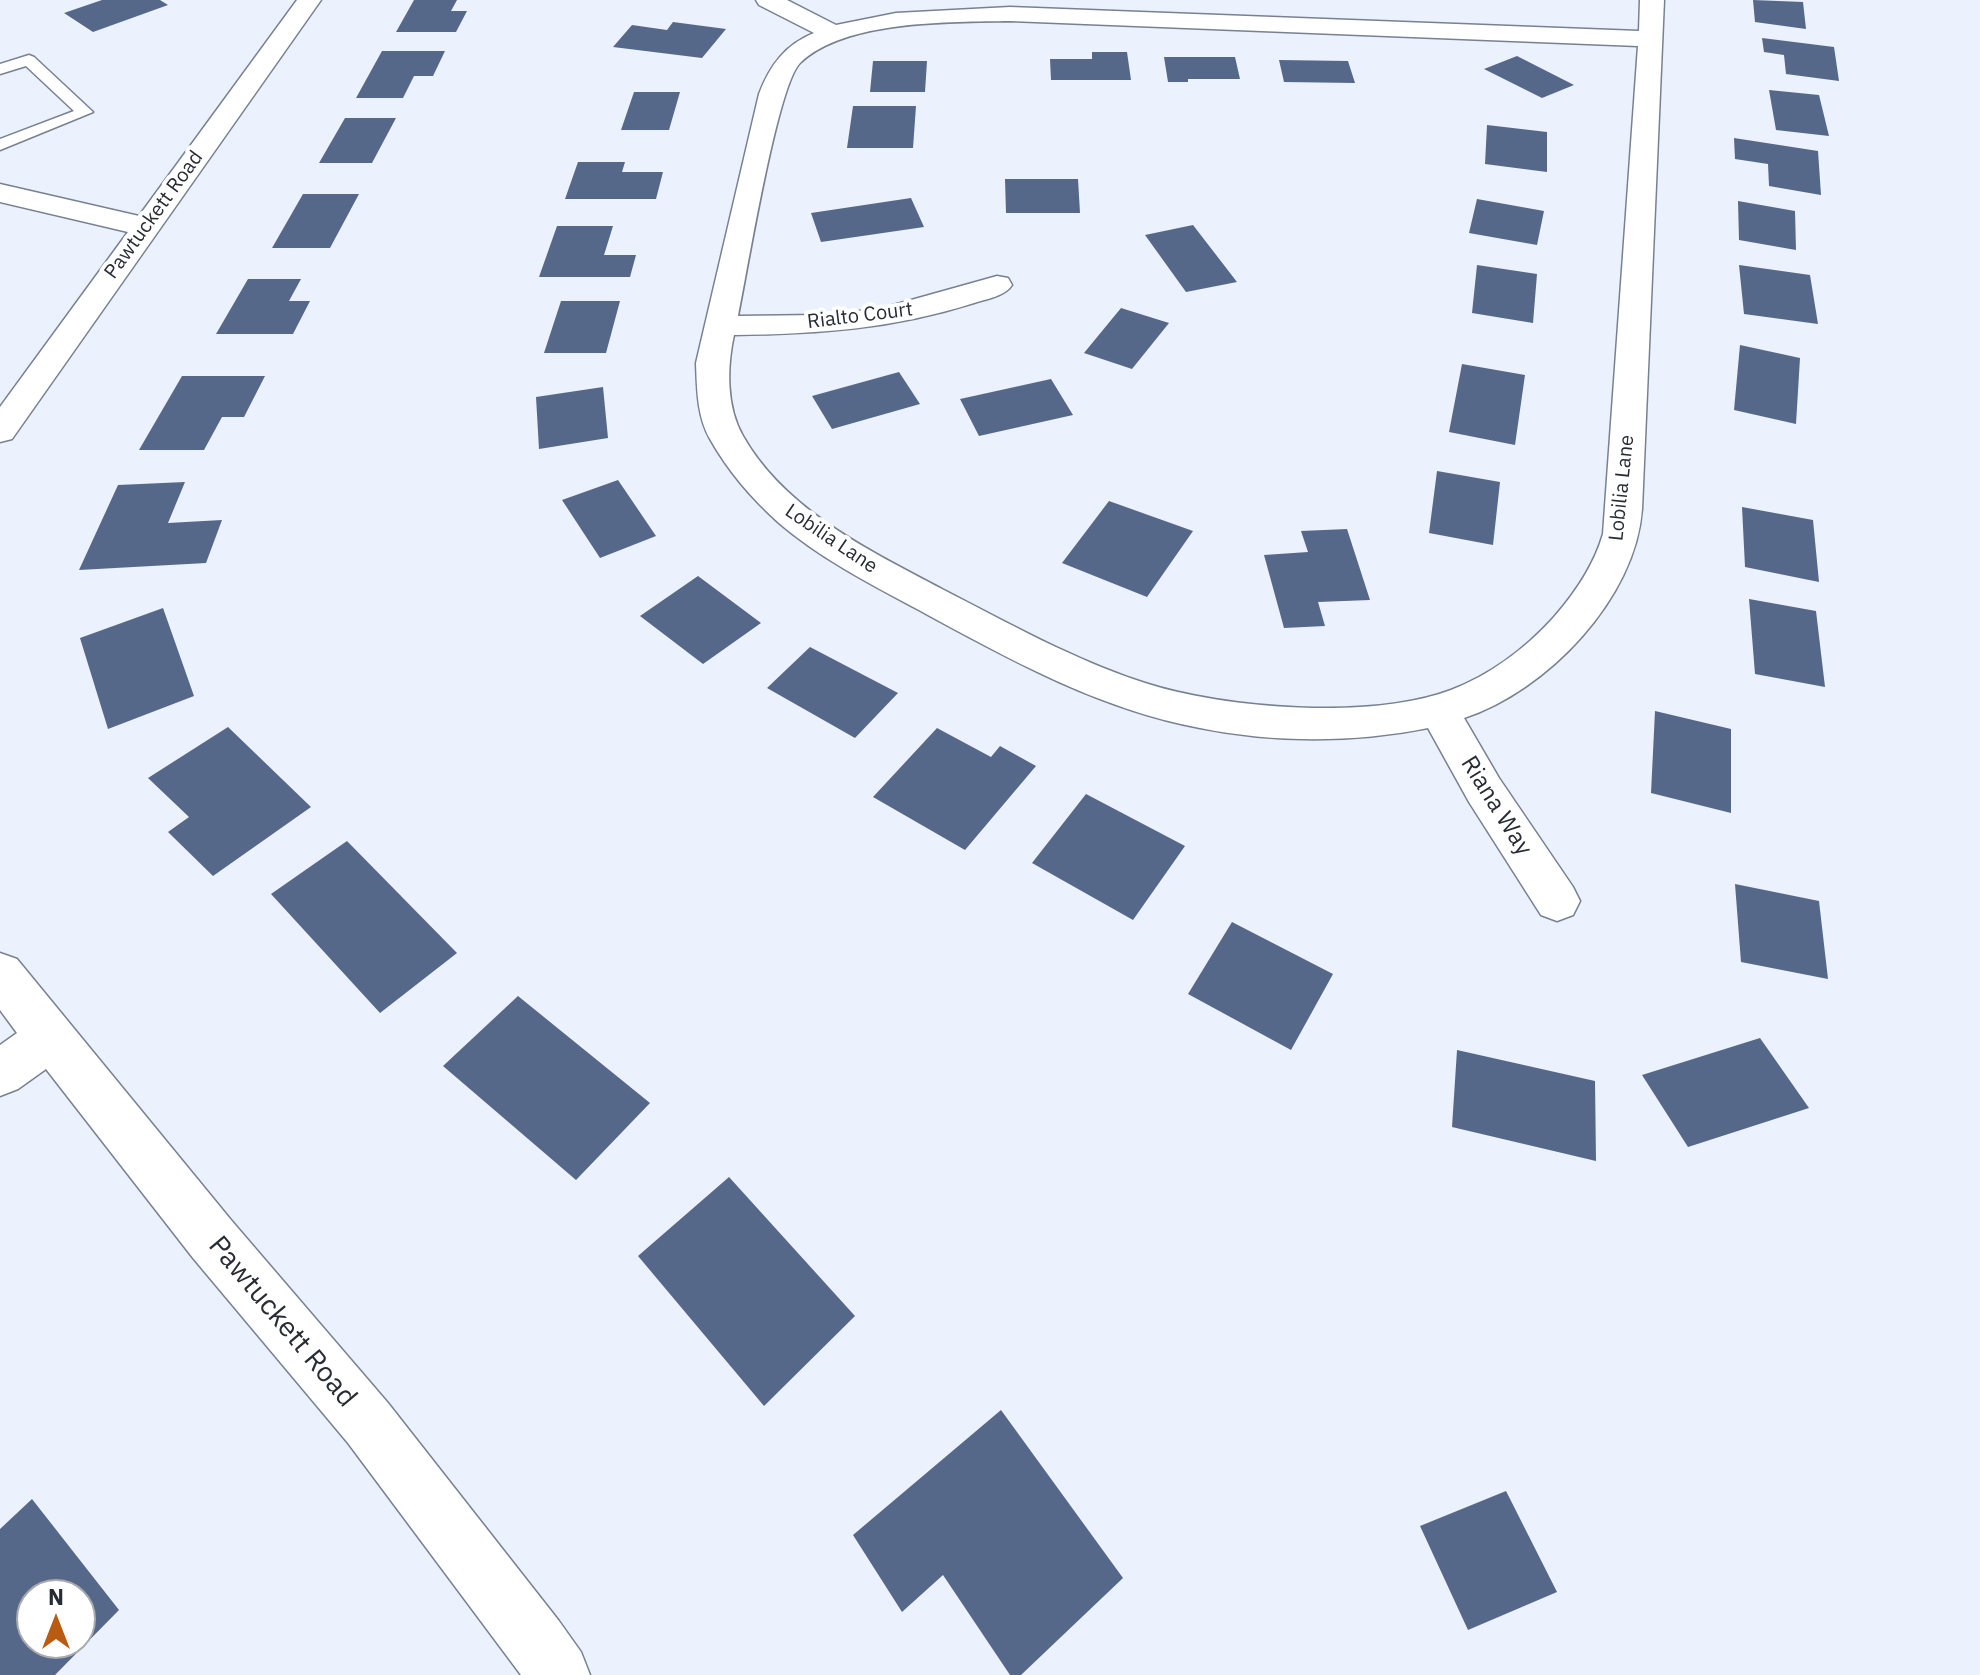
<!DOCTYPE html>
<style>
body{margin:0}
#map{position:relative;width:1980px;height:1675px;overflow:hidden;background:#ebf1fd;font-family:"IBM Plex Sans",sans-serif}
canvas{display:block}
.north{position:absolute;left:16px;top:1579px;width:80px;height:80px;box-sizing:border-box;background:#fff;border:2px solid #a9abad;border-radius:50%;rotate:0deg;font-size:22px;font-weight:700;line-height:32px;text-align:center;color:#282c33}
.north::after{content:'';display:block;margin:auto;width:28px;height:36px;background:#b95b10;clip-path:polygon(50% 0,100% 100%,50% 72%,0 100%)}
</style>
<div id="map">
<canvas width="1980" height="1675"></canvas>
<div class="north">N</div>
</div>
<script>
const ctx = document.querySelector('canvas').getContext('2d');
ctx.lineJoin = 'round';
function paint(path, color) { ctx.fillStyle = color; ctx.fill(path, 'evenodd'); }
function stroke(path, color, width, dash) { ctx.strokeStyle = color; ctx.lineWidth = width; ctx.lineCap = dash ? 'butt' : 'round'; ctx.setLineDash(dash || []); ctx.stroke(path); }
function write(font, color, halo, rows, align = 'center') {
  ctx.font = font + ' "IBM Plex Sans",sans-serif'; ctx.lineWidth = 8; ctx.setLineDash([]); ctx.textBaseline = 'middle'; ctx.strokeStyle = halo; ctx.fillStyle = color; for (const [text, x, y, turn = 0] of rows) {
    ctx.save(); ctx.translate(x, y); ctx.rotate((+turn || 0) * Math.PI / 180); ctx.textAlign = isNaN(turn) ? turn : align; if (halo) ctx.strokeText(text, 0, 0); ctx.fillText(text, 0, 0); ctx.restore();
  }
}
const building = new Path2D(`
 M102 0H160L168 5 93 32 64 13Z
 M414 0H457L451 11H467L456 32H396Z
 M1753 0 1803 2 1806 29 1755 22Z
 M673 22 726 29 702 58 613 47 632 25 667 30Z
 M1762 38 1834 47 1839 81 1786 74 1784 55 1764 52Z
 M382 51H445L433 76H414L403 98H356Z
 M1092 52H1127L1131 80H1051L1050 59H1092Z
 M1517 56 1574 85 1542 98 1484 69Z
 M1164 57H1235L1240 79H1188V82H1168Z
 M1279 60 1348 61 1355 83 1284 82Z
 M873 61H927L925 92H870Z
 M1769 90 1819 95 1829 136 1776 130Z
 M634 92H680L669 130H621Z
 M853 106H916L913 148H847Z
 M345 118H396L372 163H319Z
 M1487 125 1547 132V172L1485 164Z
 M1734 138 1818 151 1821 195 1769 186 1768 164 1735 159Z
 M578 162H625L622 172H663L656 199H565Z
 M1005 179H1078L1080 213H1006Z
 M303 194H359L330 248H272Z
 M911 198 924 227 821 242 811 213Z
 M1477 199 1544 211 1537 245 1469 233Z
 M1738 201 1795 211 1796 250 1739 240Z
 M1193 225 1237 282 1186 292 1145 235Z
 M557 226H613L604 255H636L630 277H539Z
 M1477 265 1537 274 1533 323 1472 313Z
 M1739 265 1810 275 1818 324 1744 314Z
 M248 279H301L289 301H310L293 334H216Z
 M561 301H620L606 353H544Z
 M1121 308 1169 323 1132 369 1084 353Z
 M1740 345 1800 358 1796 424 1734 410Z
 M1462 364 1525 375 1515 445 1449 432Z
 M899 372 920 404 832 429 812 396Z
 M182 376H265L244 417H222L204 450H139Z
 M1051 379 1073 415 979 436 960 399Z
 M603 387 608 438 539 449 536 397Z
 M1437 471 1500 482 1493 545 1429 533Z
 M618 480 656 536 600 558 562 500Z
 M185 482 168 523 222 520 206 563 79 570 118 485Z
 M1109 501 1193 531 1147 597 1062 563Z
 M1742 507 1813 520 1819 582 1745 567Z
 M1347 529 1370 600 1318 602 1325 626 1284 628 1264 555 1308 552 1301 531Z
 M698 576 761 623 703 664 640 616Z
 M1749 599 1816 611 1825 687 1755 674Z
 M163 608 194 696 108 729 80 638Z
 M810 647 898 693 855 738 767 688Z
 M1655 711 1731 729V813L1651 793Z
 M228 727 311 807 213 876 168 832 189 817 148 778Z
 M937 728 991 757 1000 746 1036 766 965 850 873 797Z
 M1086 794 1185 846 1133 920 1032 863Z
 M347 841 457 953 380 1013 271 894Z
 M1735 884 1819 901 1828 979 1741 962Z
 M1232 922 1333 974 1291 1050 1188 994Z
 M518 996 650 1103 576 1180 443 1066Z
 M1760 1038 1809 1108 1688 1147 1642 1075Z
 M1457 1050 1595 1081 1596 1161 1452 1127Z
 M729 1177 855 1316 764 1406 638 1256Z
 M1001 1410 1123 1578 1021 1675H1010L943 1575 902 1612 853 1535Z
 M1506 1491 1557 1592 1468 1630 1420 1526Z
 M32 1499 119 1610 55 1675H0V1529ZM32 1595H80V1643H32Z`);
const service = new Path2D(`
 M29 55 34 57 93 112 0 150V139L74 111 26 66 0 74V64Z`);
const minor = new Path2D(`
 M297 0H321L12 439 0 442V407L128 232 0 202V184L139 216Z
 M756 0H787L836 25 896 13 1010 7 1639 31 1640 0H1664L1642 509C1636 598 1547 691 1464 718L1499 778 1573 887 1580 901 1573 915 1557 921 1541 915 1469 802 1428 728C1354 743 1274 743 1200 728 1098 709 1007 658 917 609 870 584 820 558 779 523 752 499 728 471 710 439 697 416 697 389 696 363L759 94C770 65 785 45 814 33L759 5ZM1010 21 1638 46 1603 534C1594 565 1575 593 1554 617 1526 648 1490 675 1451 690 1371 720 1226 709 1145 683 1074 660 1008 623 942 589 870 551 785 510 743 436 726 406 727 367 734 335 819 334 892 329 974 303 987 299 1005 296 1012 285L1008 278 997 276 879 309 819 315 738 316C747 273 777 86 800 63 844 20 951 22 1010 21Z
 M0 953 17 959 231 1220 388 1403 559 1621 581 1652 590 1675H521L348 1443 193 1258 46 1069 18 1089 0 1096V1045L17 1033 0 1010Z`);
const farStreetnames = [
 ["Pawtuckett Road",154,215,-54],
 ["Rialto Court",860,316,-7],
 ["Lobilia Lane",1622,488,-84],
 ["Lobilia Lane",831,539,34]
];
const streetNames = [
 ["Riana Way",1496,806,58]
];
const nearStreetnames = [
 ["Pawtuckett Road",282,1322,50]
];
paint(building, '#56688a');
stroke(service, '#788192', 3);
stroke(minor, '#788192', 3);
paint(service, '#fff');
paint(minor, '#fff');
write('20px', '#282c33', '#fff', farStreetnames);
write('24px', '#282c33', '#fff', streetNames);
write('28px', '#282c33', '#fff', nearStreetnames);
</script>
